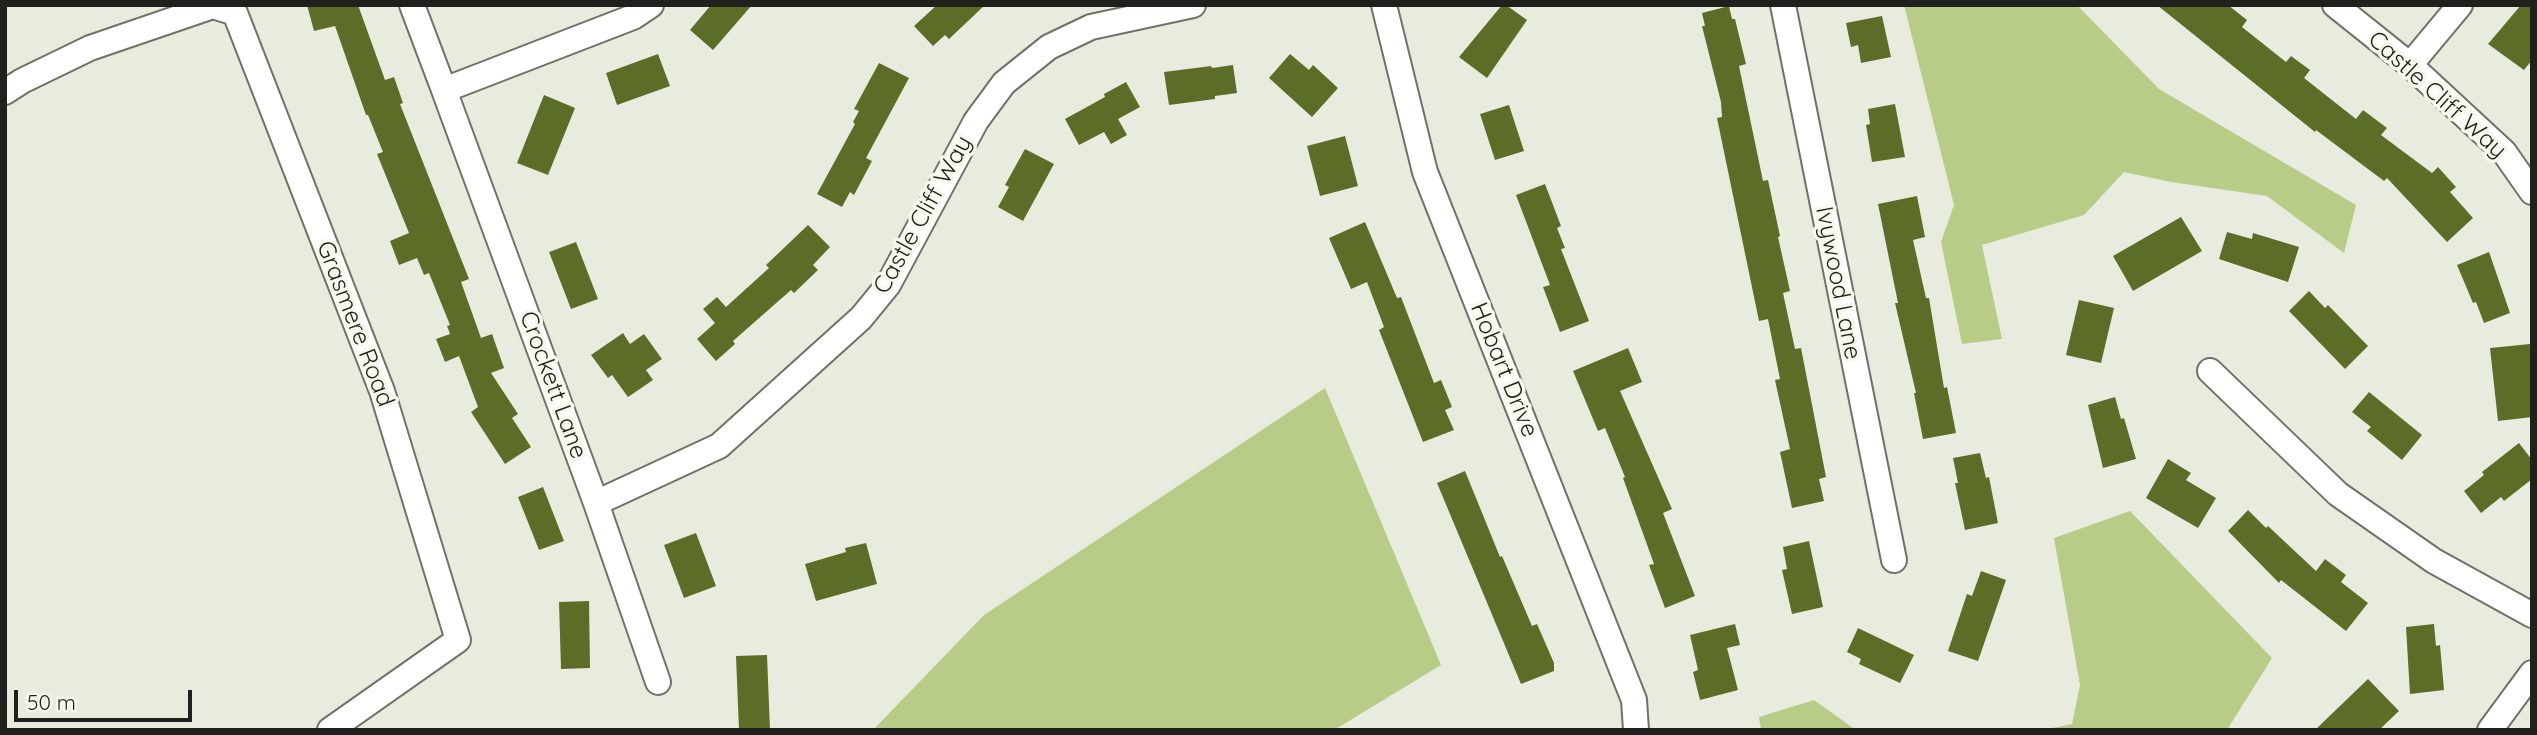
<!DOCTYPE html>
<style>
body{margin:0}
#map{position:relative;width:2537px;height:735px;overflow:hidden;background:#e8ecdf;font-family:Quicksand,sans-serif}
canvas{display:block}
.frame{position:absolute;inset:0;border:7px solid #1f211c;pointer-events:none}
.scale{position:absolute;left:14px;top:690px;width:178px;height:32px;box-sizing:border-box;border:4px solid #1f211c;border-top:0;padding-left:9px;font-size:21px;line-height:24px;white-space:nowrap;color:#1f211c;-webkit-text-stroke:5px #f5f9ed;paint-order:stroke}
</style>
<div id="map">
<canvas width="2537" height="735"></canvas>
<div class="frame"></div>
<div class="scale">50 m</div>
</div>
<script>
const ctx = document.querySelector('canvas').getContext('2d');
ctx.lineJoin = 'round';
function paint(path, color) { ctx.fillStyle = color; ctx.fill(path, 'evenodd'); }
function stroke(path, color, width, dash) { ctx.strokeStyle = color; ctx.lineWidth = width; ctx.lineCap = dash ? 'butt' : 'round'; ctx.setLineDash(dash || []); ctx.stroke(path); }
function write(font, color, halo, rows, align = 'center') {
  ctx.font = font + ' Quicksand,sans-serif'; ctx.lineWidth = 7; ctx.setLineDash([]); ctx.textBaseline = 'middle'; ctx.strokeStyle = halo; ctx.fillStyle = color; for (const [text, x, y, turn = 0] of rows) {
    ctx.save(); ctx.translate(x, y); ctx.rotate((+turn || 0) * Math.PI / 180); ctx.textAlign = isNaN(turn) ? turn : align; if (halo) ctx.strokeText(text, 0, 0); ctx.fillText(text, 0, 0); ctx.restore();
  }
}
const green = new Path2D(`
 M1904 5H2077L2159 89 2356 205 2344 253 2267 196 2171 182 2124 172 2084 215 1982 245 2002 339 1962 344 1941 242 1954 205Z
 M1325 388 1441 665 1334 730H873L984 615Z
 M2130 511 2272 658 2227 730H2042L2072 724 2080 685 2054 538Z
 M1814 700 1856 730H1761L1759 717Z`);
const building = new Path2D(`
 M307 5H358L385 80 394 77 403 103 400 104 469 279 461 282 481 338 492 334 504 368 491 373 518 414 512 418 531 447 505 464 471 412 478 407 459 356 445 362 436 339 450 334 447 326 450 325 429 273 424 275 417 258 399 265 390 241 409 233 377 154 383 152 368 115H366L335 26 314 31Z
 M711 5H752L713 50 690 30Z
 M937 5H985L949 39 945 35 933 46 914 26Z
 M1502 5H1506L1527 20 1487 78 1459 57Z
 M2157 5H2228L2247 20 2242 27 2286 62 2291 56 2310 70 2304 78 2356 119 2363 110 2387 128 2381 135 2432 173 2438 167 2456 187 2450 192 2473 218 2447 242 2387 178 2384 181 2316 130 2315 132Z
 M2521 5H2532V60L2524 70 2488 44Z
 M1729 6 1732 19H1735L1746 64 1739 66 1763 181 1768 180 1780 236 1778 237 1790 291 1783 293 1795 349 1801 348 1826 477 1819 479 1824 501 1792 508 1780 452 1790 449 1775 380 1780 379 1768 319 1759 321 1717 118 1722 117 1721 102 1702 26H1705L1702 13Z
 M1882 16 1891 57 1861 63 1858 45 1851 47 1846 23Z
 M658 54 670 86 617 105 606 73Z
 M1290 54 1309 70 1313 65 1338 88 1312 117 1269 78Z
 M879 63 909 78 866 158 872 161 854 195 850 192 842 207 817 194 855 124 853 122 859 111 854 109Z
 M1233 65 1237 93 1215 96V99L1169 105 1164 72 1211 66 1212 68Z
 M1126 82 1140 107 1118 119 1127 135 1111 144 1104 132 1079 145 1065 119 1105 97 1104 94Z
 M544 95 575 108 548 175 517 163Z
 M1895 104 1905 157 1872 162 1866 125 1870 124 1868 109Z
 M1509 105 1524 151 1495 160 1480 114Z
 M1345 136 1358 186 1320 196 1307 146Z
 M1025 149 1054 164 1023 221 998 207 1009 187 1005 185Z
 M1545 184 1561 226 1557 228 1565 248 1561 249 1589 321 1560 332 1543 287 1550 285 1516 195Z
 M1917 196 1925 237 1913 240 1926 298H1929L1944 388 1947 387 1956 433 1923 439 1914 393H1916L1895 303H1898L1878 204Z
 M2181 217 2202 251 2133 291 2113 256Z
 M1365 222 1397 298 1401 297 1434 383 1441 380 1452 407 1445 410 1454 430 1423 442 1379 330 1384 327 1367 282 1351 289 1329 238Z
 M808 225 830 247 813 265 818 270 794 293 791 290 733 341 735 344 716 361 697 339 715 323 703 309 717 297 726 307 769 268 766 265Z
 M2227 232 2252 239 2253 233 2299 247 2288 282 2219 259Z
 M576 242 598 299 571 309 549 252Z
 M2489 252 2510 313 2484 323 2476 302 2473 303 2457 265Z
 M2309 291 2325 308 2328 305 2368 346 2345 369 2289 311Z
 M2079 300 2114 308 2101 363 2066 355Z
 M623 333 630 344 644 334 662 359 646 370 653 380 628 397 612 375 608 378 591 355Z
 M2530 344 2532 417 2498 421 2490 348Z
 M1628 348 1642 382 1620 391 1672 509 1663 513 1695 596 1665 608 1649 565 1654 564 1623 478 1625 477 1605 428 1598 431 1573 371Z
 M2369 392 2422 435 2402 460 2367 431 2371 427 2352 412Z
 M2115 397 2121 419 2124 418 2136 459 2103 468 2088 405Z
 M2519 443 2532 460V479L2504 501 2501 497 2481 513 2464 491 2484 475 2482 472Z
 M1980 453 1986 478 1989 477 1998 523 1965 530 1955 483H1958L1953 458Z
 M2168 459 2191 473 2186 480 2216 498 2198 528 2146 498Z
 M1465 471 1500 557 1502 556 1532 626 1537 624 1554 663V671L1521 684 1437 483Z
 M543 487 564 541 539 550 518 497Z
 M2248 510 2266 528 2268 526 2316 571 2325 559 2346 575 2341 582 2368 603 2346 631 2281 580 2279 583 2228 531Z
 M696 533 716 586 684 598 664 545Z
 M1809 541 1823 607 1792 614 1782 570 1787 569 1783 547Z
 M866 543 877 584 816 601 805 564 846 552 845 548Z
 M1981 571 2006 580 1978 661 1948 651 1967 594 1972 596Z
 M589 601 590 668 561 669 559 602Z
 M1735 624 1740 645 1727 648 1738 690 1700 700 1693 672 1698 670 1690 635Z
 M2434 624 2436 646 2440 645 2444 690 2410 694 2406 627Z
 M1858 628 1914 655 1900 683 1859 664 1861 659 1847 652Z
 M767 655 770 730H739L736 656Z
 M2368 679 2399 711 2379 730H2315Z`);
const street = new Path2D(`
 M412 5 444 90 633 17 651 5
 M1384 5 1425 172 1634 700 1636 730
 M1783 5 1894 560
 M2335 5 2410 65 2504 152 2532 192
 M2410 65 2460 5
 M444 90 596 503 658 682
 M5 92 22 81 90 48 213 6 235 13 382 391 458 640 330 730
 M2210 371 2338 494 2434 561 2532 615
 M596 503 719 446 861 318 888 285 976 121 1004 83 1049 47 1091 27 1193 5
 M2490 730 2532 673`);
const streetNames = [
 ["Castle Cliff Way",2437,95,42],
 ["Castle Cliff Way",923,215,-61],
 ["Ivywood Lane",1838,283,79],
 ["Grasmere Road",355,324,69],
 ["Hobart Drive",1504,370,68],
 ["Crockett Lane",553,385,70]
];
paint(green, '#b8cc88');
paint(building, '#5c6d28');
stroke(street, '#6f7267', 28);
stroke(street, '#fff', 24);
write('24px', '#1f211c', '#f5f9ed', streetNames);
</script>
